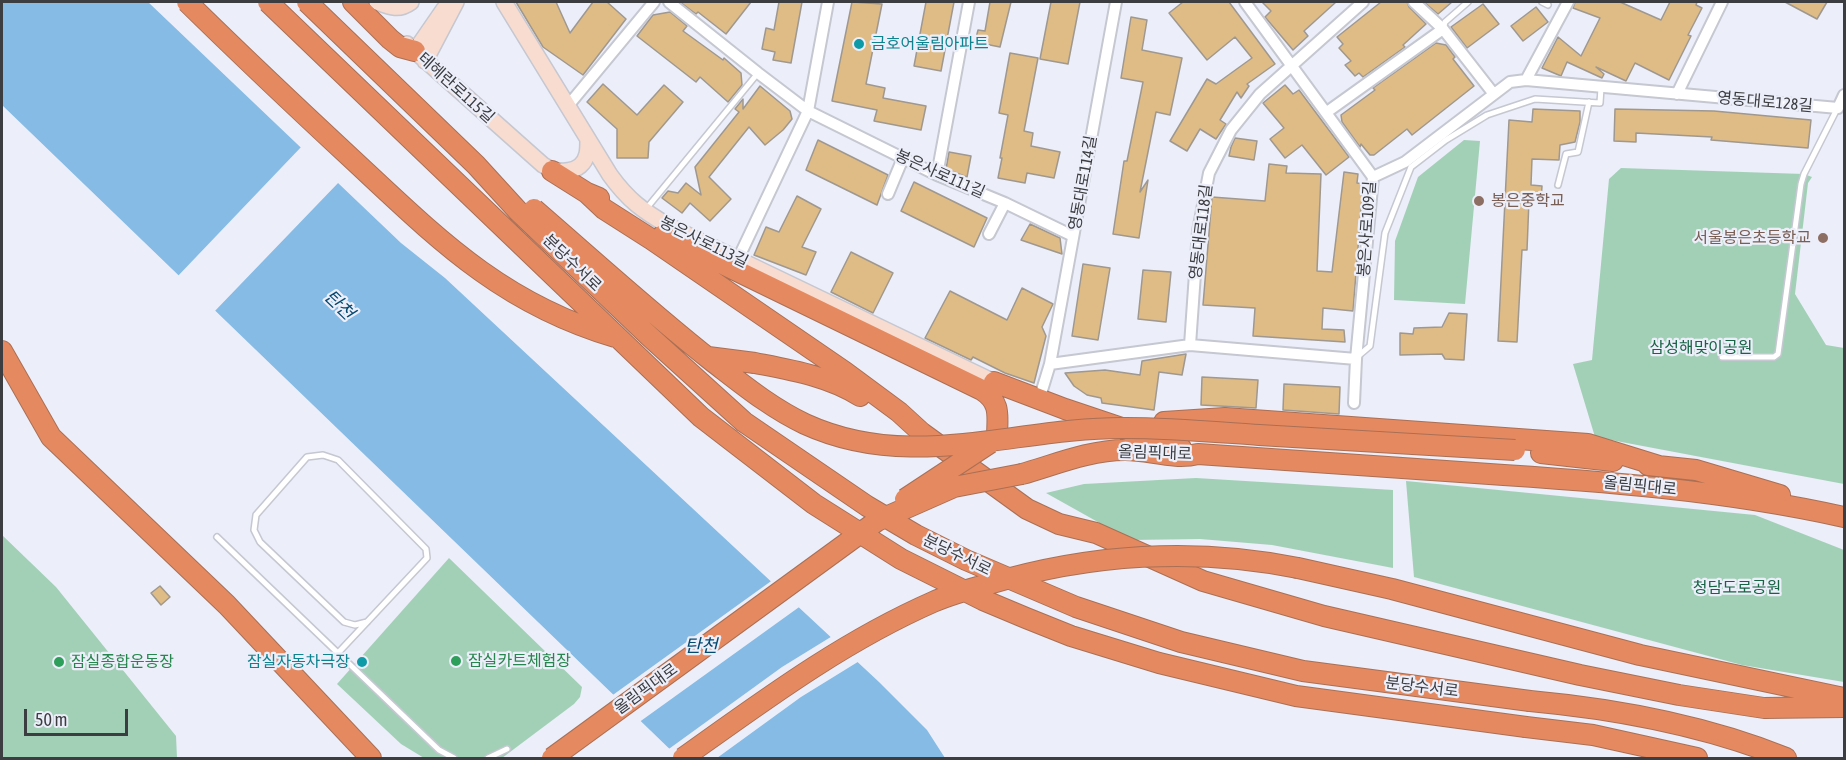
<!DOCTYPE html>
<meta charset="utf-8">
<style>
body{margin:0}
#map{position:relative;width:1846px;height:760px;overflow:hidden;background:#eceef9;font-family:"Asap Condensed",sans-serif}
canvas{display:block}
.frame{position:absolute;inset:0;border:3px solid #3c3d41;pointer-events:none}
.scale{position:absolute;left:24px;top:709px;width:104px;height:27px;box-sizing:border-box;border:3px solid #3c3d41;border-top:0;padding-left:8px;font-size:18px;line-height:21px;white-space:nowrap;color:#3c3d41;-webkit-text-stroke:4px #eceef9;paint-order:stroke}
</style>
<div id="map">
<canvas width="1846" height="760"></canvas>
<div class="frame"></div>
<div class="scale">50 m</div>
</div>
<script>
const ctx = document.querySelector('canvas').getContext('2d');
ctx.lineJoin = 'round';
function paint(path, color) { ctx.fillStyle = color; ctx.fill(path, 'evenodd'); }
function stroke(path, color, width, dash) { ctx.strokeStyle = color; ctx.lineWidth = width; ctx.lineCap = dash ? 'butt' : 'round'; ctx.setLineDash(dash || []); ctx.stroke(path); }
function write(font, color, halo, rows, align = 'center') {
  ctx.font = font + ' "Asap Condensed","Noto Sans KR",sans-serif'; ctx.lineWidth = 4.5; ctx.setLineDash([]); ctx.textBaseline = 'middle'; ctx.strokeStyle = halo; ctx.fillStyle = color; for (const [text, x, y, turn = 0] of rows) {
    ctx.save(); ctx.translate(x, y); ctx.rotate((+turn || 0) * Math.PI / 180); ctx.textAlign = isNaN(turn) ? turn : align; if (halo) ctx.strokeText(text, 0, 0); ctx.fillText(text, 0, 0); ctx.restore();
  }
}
const green = new Path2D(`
 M1464 140 1480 141 1465 304 1394 300 1395 241 1418 177Z
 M1621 168 1804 174 1812 177 1808 183 1795 294 1826 345 1844 348V484L1595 437 1573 364 1592 360 1609 179Z
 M1196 478 1393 490V568L1272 545 1200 539 1130 540 1046 493 1084 484Z
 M1406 481 1755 515 1844 550V682L1742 665 1414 577Z
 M2 535 56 587 176 736 177 758H2Z
 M449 558 582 687 580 697 574 704 502 758H424L401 744 337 684Z`);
const water = new Path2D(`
 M2 2H148L401 243 445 278 879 682 927 730 945 758H679L2 105Z`);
const pier = new Path2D(`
 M303 145 340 181 213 313 176 278Z
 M774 579 802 605 638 723 610 697Z
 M834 635 861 660 801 697 717 758H674L666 751 782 667Z`);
const building = new Path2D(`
 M516 2H556L570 33 593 2H607L626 19 583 75 543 47Z
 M680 2H751L726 34 698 12 696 14Z
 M779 2H802L791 63 773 60 775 52 762 49 766 28 774 30Z
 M852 2 882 4 866 84 885 88 883 98 926 106 921 130 874 121 877 110 832 101Z
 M926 2H954L941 71 914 66Z
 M990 2H1011L1000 47 975 42 978 30 985 31Z
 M1051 2H1080L1068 64 1040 59Z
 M1183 2H1229L1275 64 1247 84 1249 86 1241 98 1237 92 1220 120 1226 124 1216 139 1200 129 1187 151 1170 141 1207 79 1216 84 1252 58 1235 37 1207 60 1169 13Z
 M1262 2H1336L1304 31 1308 36 1293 50 1265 17 1271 11Z
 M1381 2H1407L1409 7 1426 24 1403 45 1405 47 1363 77 1359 73 1355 76 1345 65 1351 61 1339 48 1343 44 1337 37Z
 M1424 2H1452L1438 14Z
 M1575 2H1620L1661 20 1670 2H1697L1696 5 1702 8 1688 35 1691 36 1669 80 1635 63 1626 81 1596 67 1604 74 1602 78 1567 62 1561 76 1542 68 1558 37 1581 56 1600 18 1573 8Z
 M1785 2H1827L1817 19Z
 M1483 4 1499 24 1467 48 1451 27Z
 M1536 7 1548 22 1523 41 1511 26Z
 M670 12 687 26 683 31 723 60 724 58 741 73 742 85 728 102 700 77 696 82 637 36 653 15Z
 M1131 17 1147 20 1142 50 1182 58 1170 115 1156 112 1140 192 1148 180 1139 238 1113 234 1124 161H1127L1143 82 1121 78Z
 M1436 43 1446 45 1455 57 1453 59 1474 86 1412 135 1407 129 1374 155H1370L1361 144 1360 147 1342 122 1341 115 1375 90 1373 88Z
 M1010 53 1038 58 1024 131 1033 133 1031 146 1060 152 1054 178 1027 173 1025 183 998 178 1002 158H1000L1008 115 999 113Z
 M603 84 637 115 664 85 683 102 649 142 648 158H617V129L587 102Z
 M1285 85 1293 94 1299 90 1349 157 1326 175 1302 145 1285 158 1270 139 1284 128 1263 103Z
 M760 86 790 111 792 119 783 130 765 145 749 127 709 177 731 199 710 221 690 203 682 213 662 198 668 191 678 193 686 183 701 195 695 167 739 112 735 109 743 99V109Z
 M1533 109 1580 111V122L1575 142 1560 145 1559 160 1532 159 1531 185 1542 186 1541 201 1529 200 1527 250H1522L1517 342 1498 341 1509 120 1532 122Z
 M1615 109 1714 111 1811 120 1808 148 1711 140 1712 137 1636 133V142L1614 141Z
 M1235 138 1257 141 1254 160 1229 156 1231 147Z
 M818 140 888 175 877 205 806 170Z
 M949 152 971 156 967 177 946 169Z
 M1269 164 1287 166 1286 173 1321 174 1317 271 1332 272 1344 172 1358 174 1357 183 1363 184 1353 311 1323 308 1322 329 1344 330 1345 342 1253 336 1255 308 1203 305 1212 197 1265 201Z
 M914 182 987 218 974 247 901 211Z
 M797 196 821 209 802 247 816 252 806 275 754 255 766 227 779 232Z
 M1030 224 1060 238 1062 254 1021 240Z
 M851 252 893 273 873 313 831 292Z
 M1083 264 1110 268 1098 340 1072 336Z
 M1143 270 1171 272 1166 322 1138 319Z
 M1022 288 1053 304 1042 327 1046 336 1034 383 1005 373 973 357 971 360 925 338 950 291 1007 320Z
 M1449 313 1467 314 1464 360 1445 359 1442 354 1400 355V333L1413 334 1414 328 1442 327Z
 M1186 354 1182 375 1159 372 1154 410 1102 403 1101 398 1087 395 1074 386 1065 373 1105 370 1140 375 1142 361Z
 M1202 377 1258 380 1256 408 1201 405Z
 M1284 384 1340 387 1339 414 1283 410Z
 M160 586 170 597 161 605 151 593Z`);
const lane = new Path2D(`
 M1542 2 1548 5
 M1443 29 1445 22 1468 2
 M1558 185 1566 154 1578 152 1589 102
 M646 209 758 73
 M1357 357 1370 346 1385 233 1411 167 1446 140 1487 115 1535 99 1600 103 1601 88
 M1722 357H1774L1778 354 1801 184 1804 174 1837 109
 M217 537 439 750 454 758
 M338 653 427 558 426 549 338 460 323 455 307 457 256 515 254 530 260 542 344 622 355 625 367 622
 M488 758 507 749`);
const street = new Path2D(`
 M669 2 758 73 808 111 937 175 1005 203 1073 236
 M1245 2 1373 177 1356 359 1354 403
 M1414 2 1443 29 1493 93
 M1526 80 1568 2
 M1677 94 1722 2
 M567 107 654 2
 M1327 112 1443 29
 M937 175 969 2
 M1373 177 1405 162 1510 82 1526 80 1838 108 1844 95
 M888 194 903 158
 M989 234 1005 203
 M738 259 808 111 828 2
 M1190 345 1198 231 1209 173 1231 130 1260 94 1363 2
 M1050 364 1190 345 1356 359
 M1039 400 1050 364 1116 2`);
const secondary = new Path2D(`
 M377 2C390 7 399 11 411 2
 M504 2 610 175C628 200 643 211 669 226L994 382
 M407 44 543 165C557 174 582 175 587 154 588 150 588 144 588 140
 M415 51 444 9
 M425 61 456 2`);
const highway = new Path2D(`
 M353 2 390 39 400 47 415 51
 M552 171 587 193 599 198
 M587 193 604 209 651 239 845 372 899 412 922 433 1027 509 1059 524 1096 533 1203 581 1324 616 1580 675 1679 695 1764 708 1844 707
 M663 235 982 390C1002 403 997 417 997 438
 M2 351 51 437 227 605 371 758
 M755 363C791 370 828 376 860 396
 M994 382 1065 409 1181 448
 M1164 422 1225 418 1588 444 1659 466
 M1541 453 1613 461
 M1648 465 1696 470 1780 495
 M1022 474C1054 465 1090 450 1125 450 1150 450 1173 460 1198 454 1290 460 1383 467 1475 473 1599 481 1723 490 1844 517
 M1298 568 1392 589 1640 655 1844 698
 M1530 701C1617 709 1704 725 1786 758
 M1526 727 1593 735 1697 758`);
const highwayBridge = new Path2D(`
 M187 2C241 55 296 107 351 158 436 237 500 303 615 337
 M268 2 701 417 814 504 901 559 983 600 1026 618 1071 636 1159 663 1296 696 1526 727
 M307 2 476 165 518 211 648 335 744 422 867 506 916 535 966 560 1076 607 1181 642 1303 671 1530 701
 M534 209C593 260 651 313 712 361 742 384 771 408 805 424 912 473 1015 427 1126 428 1171 428 1215 432 1259 435 1344 440 1430 445 1515 450
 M708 357 755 363
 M905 499 990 443
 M552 758 877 521 954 487 1022 474
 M683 758C763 701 842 642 933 602 951 594 970 589 989 584 1089 554 1195 547 1298 568`);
const markers = [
 [859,44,6,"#0f9aa8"],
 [1479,201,6,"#8d6e63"],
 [1823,238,6,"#8d6e63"],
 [456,661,6,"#2e9e5b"],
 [59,662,6,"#2e9e5b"],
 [362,662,6,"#0f9aa8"]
];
const cultureNames = [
 ["금호어울림아파트",871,44],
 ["잠실자동차극장",350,662,"right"]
];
const streetNames = [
 ["테헤란로115길",456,88,42],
 ["영동대로128길",1765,102,5],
 ["봉은사로111길",940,174,24],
 ["영동대로114길",1083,183,-80],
 ["봉은사로109길",1367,229,-86],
 ["영동대로118길",1201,232,-83],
 ["봉은사로113길",704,242,26],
 ["분당수서로",572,263,44],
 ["올림픽대로",1155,453,2],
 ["올림픽대로",1640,486,6],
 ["분당수서로",957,555,26],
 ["분당수서로",1422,687,7],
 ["올림픽대로",646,689,-36]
];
const educationNames = [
 ["봉은중학교",1491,201],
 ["서울봉은초등학교",1811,238,"right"]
];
const parkNames = [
 ["삼성해맞이공원",1701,348],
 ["청담도로공원",1737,588]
];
const leisureNames = [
 ["잠실카트체험장",468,661],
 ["잠실종합운동장",71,662]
];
const waterNames = [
 ["탄천",339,305,44],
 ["탄천",701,646]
];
paint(green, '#a2d0b7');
paint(water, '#85bbe4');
paint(pier, '#eceef9');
paint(building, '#dfbc86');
stroke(building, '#9e9890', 1.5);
stroke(lane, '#c5c7d1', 8);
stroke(street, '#c5c7d1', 14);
stroke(secondary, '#c5c7d1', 18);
stroke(highway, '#aa6f55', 22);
stroke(lane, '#fff', 5);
stroke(street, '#fff', 10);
stroke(secondary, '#f7dccf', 15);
stroke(highway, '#e58a60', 20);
stroke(highwayBridge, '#aa6f55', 22, []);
stroke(highwayBridge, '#e58a60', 20);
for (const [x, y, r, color] of markers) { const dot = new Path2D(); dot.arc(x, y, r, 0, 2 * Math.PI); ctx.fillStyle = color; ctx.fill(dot); stroke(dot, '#eceef9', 2); }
write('16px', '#0d838f', '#eceef9', cultureNames, 'left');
write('16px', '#3c3d41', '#eceef9', streetNames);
write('16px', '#785e54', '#eceef9', educationNames, 'left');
write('16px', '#176344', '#eceef9', parkNames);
write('16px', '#27864d', '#eceef9', leisureNames, 'left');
write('italic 18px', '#03486f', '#eceef9', waterNames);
</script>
